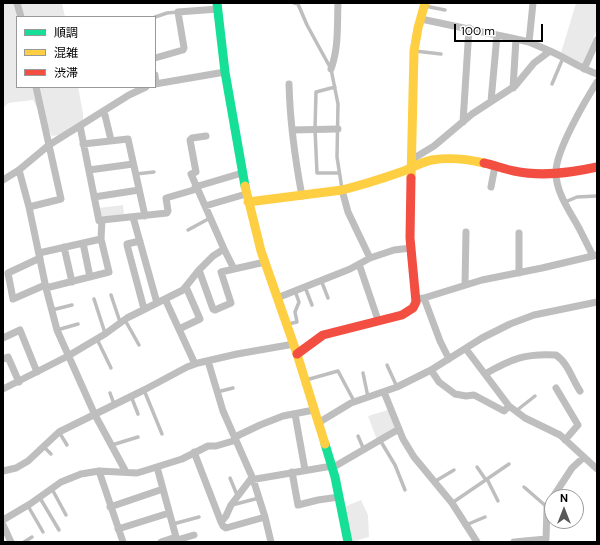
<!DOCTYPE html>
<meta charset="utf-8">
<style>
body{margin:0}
#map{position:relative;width:600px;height:545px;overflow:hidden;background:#fff;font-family:"DM Sans","Noto Sans JP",sans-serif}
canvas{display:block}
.frame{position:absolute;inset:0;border:4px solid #000;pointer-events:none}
.legend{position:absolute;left:16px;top:16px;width:140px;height:72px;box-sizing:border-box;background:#fff;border:1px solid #999;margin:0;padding:5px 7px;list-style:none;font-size:12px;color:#000}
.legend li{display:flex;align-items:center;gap:8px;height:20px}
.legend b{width:20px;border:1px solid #999}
.north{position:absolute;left:544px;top:489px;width:40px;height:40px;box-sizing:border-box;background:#fff;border:1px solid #999;border-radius:50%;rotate:0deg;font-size:11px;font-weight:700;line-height:16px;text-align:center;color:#000}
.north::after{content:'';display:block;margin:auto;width:14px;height:18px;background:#595959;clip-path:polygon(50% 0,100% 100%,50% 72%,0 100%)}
.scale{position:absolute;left:454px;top:24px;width:89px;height:18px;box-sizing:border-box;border:2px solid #000;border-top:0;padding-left:5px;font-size:12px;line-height:14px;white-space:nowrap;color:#000;-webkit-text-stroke:3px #fff;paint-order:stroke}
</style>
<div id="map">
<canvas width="600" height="545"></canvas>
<div class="frame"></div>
<ul class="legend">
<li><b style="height:5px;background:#16e098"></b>順調</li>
<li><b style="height:5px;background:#ffcf43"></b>混雑</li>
<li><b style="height:5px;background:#f24e42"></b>渋滞</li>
</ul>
<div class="north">N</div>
<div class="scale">100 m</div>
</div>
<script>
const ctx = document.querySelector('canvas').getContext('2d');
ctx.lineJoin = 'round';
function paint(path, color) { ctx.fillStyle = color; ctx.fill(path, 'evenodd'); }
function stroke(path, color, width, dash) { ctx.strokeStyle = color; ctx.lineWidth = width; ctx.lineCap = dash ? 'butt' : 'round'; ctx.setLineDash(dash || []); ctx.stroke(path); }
const green = new Path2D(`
 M3 3H62L65 17H17V87H78L83 113V120L59 135 52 136 33 100 8 103 3 108Z
 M576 3 597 4V29L583 64 561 53Z
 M123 205 124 214 101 218 99 208Z
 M388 410 396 429 377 440 368 416Z
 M361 500 368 515 369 537 351 542 344 507Z`);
const lane = new Path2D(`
 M294 3 298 4 307 25 331 69 338 104 337 157 342 189
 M425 6 445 10
 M155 17 167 13 178 12
 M415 51 441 54
 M552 84 563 58
 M335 87 316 92 315 129 317 173H339
 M136 174 154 172
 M565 202 577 197 597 196
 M188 230 210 218
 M321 280 328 298
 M305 287 312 305
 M111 295 120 322
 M94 299 105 333
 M52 310 72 305
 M125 320 139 345
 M288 324 297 322 295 312 299 302 295 291
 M57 330 78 324
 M97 339 111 368
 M387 365 397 387
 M363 373 368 397
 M306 380 338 371 354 401
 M144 390 162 434
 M217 392 233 388
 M110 393 114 404
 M131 396 138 414
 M516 411 535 396
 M59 432 67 445
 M358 436 364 450
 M380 440 395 465 405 490
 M112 445 138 437
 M44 447 51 454
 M477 467 486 480
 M230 478 237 495
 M487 479 498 501
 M434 482 454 470
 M524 487 547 507
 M52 489 66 515
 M558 490 567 497
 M40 498 59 530
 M452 503 509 464
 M576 504 578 505
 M232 505 259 498
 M28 506 43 532
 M173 524 199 517
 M466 525 485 517
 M24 542 32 537`);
const street = new Path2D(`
 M17 3 21 17
 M421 19 516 39 529 42 550 51
 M529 42 533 3
 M155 58 183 50 184 48 178 12 218 9
 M331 69C339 47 337 25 338 3
 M584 69 597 40
 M155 75 156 84
 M155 84 225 72
 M289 84C290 122 295 159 302 196
 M513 88 516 39
 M491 101 497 35
 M104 111 111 140
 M463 122 469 28
 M292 130 338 129
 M206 136 192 138 190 140 196 172 191 174 224 249 234 269 265 262
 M83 144 128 139 145 216
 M411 160 434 146 472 114 515 86 534 63 550 51C566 58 580 68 597 74
 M19 170 29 207 46 288 57 330 95 415 126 472
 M89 170 133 164
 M3 180 19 170 49 145 129 95 146 87
 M195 187 242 173
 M491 187 495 166
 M342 190 348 212 370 258
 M94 197 139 190
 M205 206 246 194
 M29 207 61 199 36 87
 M133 217 157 303
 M102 220 167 213 168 211 166 198 197 189
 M140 241 127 244V245L144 309
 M83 243 90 277
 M64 247 72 282
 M39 253 101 239
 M593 256C589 248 585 240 581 232 572 214 556 194 556 173 555 152 585 101 597 82
 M40 258 8 273 13 299 45 285
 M359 264 378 320
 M199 270 213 309 215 310 231 303 221 272 234 269
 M519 273V233
 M465 284 466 232
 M46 288 109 272 101 239 102 220 99 221 80 126
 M277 298 350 269 370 258 394 250 411 248
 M424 298 440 341 449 359
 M165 299 195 364
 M417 299 424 298 482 280 542 268 597 255
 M179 329 200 319 186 287
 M3 338 20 330 37 372
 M466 349 509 406 525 418 560 435 597 469
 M3 359 8 357 19 382
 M208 361 223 411 253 479 265 517 271 542
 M431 370 439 382 455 394 466 396 474 395 504 411 509 406
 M485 374C511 359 526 353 556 355 568 363 572 379 580 391
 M556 388 578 425 565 440
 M3 389 68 356 105 334 127 318 183 290 199 270 213 256 224 249
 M384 392 403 439 414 457 452 503 477 542
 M295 414 305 470
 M318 423 351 403 397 387 431 370 482 338 510 324 534 315 597 302
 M194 452 221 522 226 516 231 505 250 480 332 466
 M157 467 176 537 161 542
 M332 468 399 429
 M3 471 16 468 28 461 59 432 144 390 187 367 198 363 237 354 294 344
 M99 471 123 542
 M292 472 298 505 318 500 339 497
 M553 497 572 468 584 457
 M110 507 163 489
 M3 520 30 504 61 482 81 474 99 471 137 473 147 470 182 459 208 446H216L233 441 239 435 260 425 283 416 314 410
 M221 522 223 526 226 528 265 517
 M3 525 11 542
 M118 529 169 513
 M177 540 194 535
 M514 542 546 539 547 507 552 499`);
const fast = new Path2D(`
 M217 3 225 72 245 186
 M325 444 335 477 348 542`);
const slow = new Path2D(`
 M411 178 414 51 418 28 425 3
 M245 186 261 251 297 354 325 444
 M248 202 342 190C362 185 381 179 401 172 412 168 421 162 432 160 450 157 467 159 484 163`);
const jam = new Path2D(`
 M484 163C494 165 504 169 514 171 542 177 570 173 597 167
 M297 354 323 335 402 315 413 308 416 302 410 238 411 178`);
paint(green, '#eaeaea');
stroke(lane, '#bebebe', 3.5);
stroke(street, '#bebebe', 7);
stroke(fast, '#16e098', 9);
stroke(slow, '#ffcf43', 9);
stroke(jam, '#f24e42', 9);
</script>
